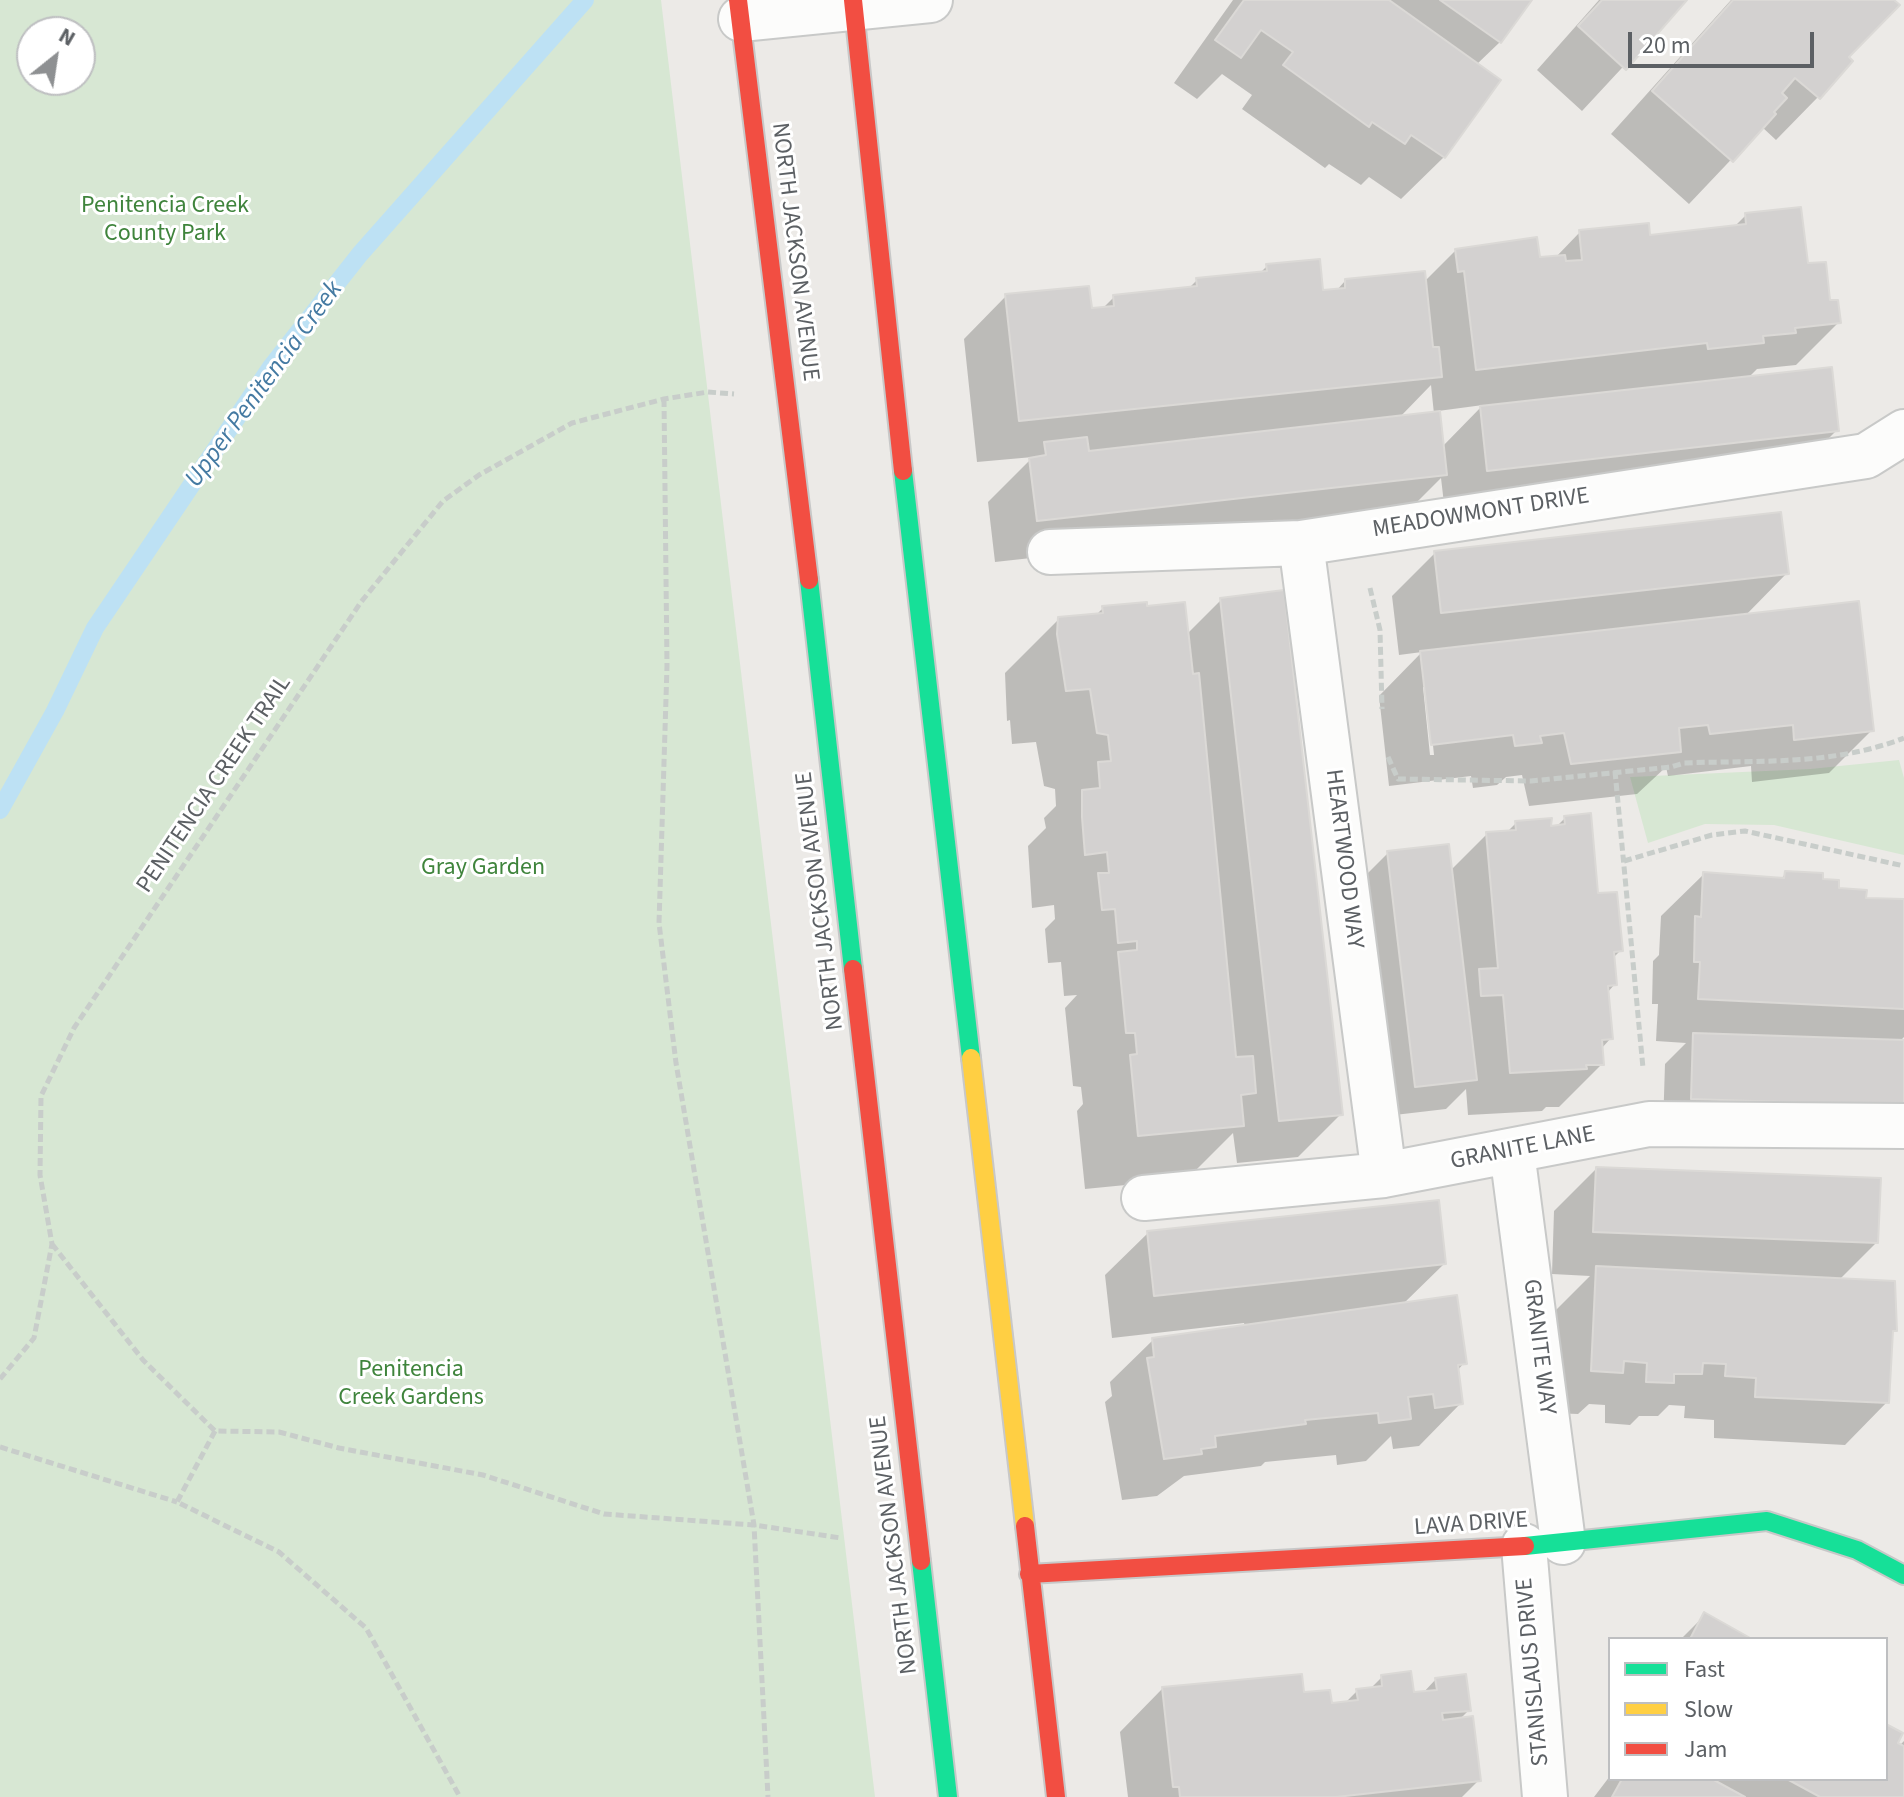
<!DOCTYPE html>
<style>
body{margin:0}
#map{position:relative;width:1904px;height:1797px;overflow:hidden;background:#eceae7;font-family:"Source Sans 3",sans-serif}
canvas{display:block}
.legend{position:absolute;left:1608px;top:1637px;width:280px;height:144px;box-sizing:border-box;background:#fff;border:2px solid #bebfc1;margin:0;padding:10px 14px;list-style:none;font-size:24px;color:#5c6064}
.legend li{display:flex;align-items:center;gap:16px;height:40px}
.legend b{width:40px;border:2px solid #bebfc1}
.north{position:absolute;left:16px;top:16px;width:80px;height:80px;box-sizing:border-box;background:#fff;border:2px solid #bebfc1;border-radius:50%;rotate:30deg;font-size:22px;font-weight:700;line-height:32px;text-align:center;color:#5c6064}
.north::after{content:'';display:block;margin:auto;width:28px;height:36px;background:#8e9092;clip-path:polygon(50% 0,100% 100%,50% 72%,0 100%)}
.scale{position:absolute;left:1628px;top:32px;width:186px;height:36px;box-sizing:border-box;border:4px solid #5c6064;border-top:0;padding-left:10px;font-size:24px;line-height:28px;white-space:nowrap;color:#5c6064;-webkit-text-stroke:6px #fff;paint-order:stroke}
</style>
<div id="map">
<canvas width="1904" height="1797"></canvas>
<ul class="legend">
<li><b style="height:10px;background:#16e098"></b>Fast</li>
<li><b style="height:10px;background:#ffcf43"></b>Slow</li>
<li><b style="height:10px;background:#f24e42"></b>Jam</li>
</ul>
<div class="north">N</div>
<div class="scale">20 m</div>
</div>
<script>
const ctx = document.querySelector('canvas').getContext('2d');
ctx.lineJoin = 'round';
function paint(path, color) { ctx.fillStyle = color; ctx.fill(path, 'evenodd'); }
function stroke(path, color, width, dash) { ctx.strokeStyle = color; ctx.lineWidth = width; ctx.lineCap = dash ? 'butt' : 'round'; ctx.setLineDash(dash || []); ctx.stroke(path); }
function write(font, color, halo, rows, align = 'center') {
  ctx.font = font + ' "Source Sans 3",sans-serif'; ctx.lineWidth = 6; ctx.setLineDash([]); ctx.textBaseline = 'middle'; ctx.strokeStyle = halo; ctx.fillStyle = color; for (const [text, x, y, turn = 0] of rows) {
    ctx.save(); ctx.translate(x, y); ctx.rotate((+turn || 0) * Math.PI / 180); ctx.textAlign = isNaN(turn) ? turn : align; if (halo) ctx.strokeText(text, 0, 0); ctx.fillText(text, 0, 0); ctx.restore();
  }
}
const green = new Path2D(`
 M0 0H661L875 1797H0ZM80 32V80H32V32Z
 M1899 760 1904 778V855L1774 825 1705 824 1648 843 1630 777 1810 769Z`);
const shadow = new Path2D(`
 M1233 0H1530L1500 42 1476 65 1444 157 1401 199 1369 177 1361 185 1329 164 1325 168 1242 109 1252 95 1222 74 1197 99 1174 83Z
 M1599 0H1685L1582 111 1537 70Z
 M1731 0H1891L1818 97 1776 140 1762 127 1689 204 1611 134Z
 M1746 215 1806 265 1839 322 1796 365 1757 369 1748 378 1837 430 1794 473 1445 512 1441 478 1402 517 995 562 988 502 1033 457 977 462 964 339 1006 296 1090 310 1102 309 1114 297 1188 289 1197 280 1260 273 1267 266 1321 292 1336 291 1345 281 1424 282 1456 250 1555 258 1580 232 1648 238 1734 227ZM1431 385 1434 414 1399 418ZM1483 405 1442 447 1438 411Z
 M1435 553 1787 573 1744 617 1872 730 1829 773 1752 782 1751 766 1668 776 1666 767 1637 794 1529 806 1522 775 1506 777 1497 785 1473 788 1471 776 1389 786 1379 696 1422 652 1399 655 1392 596ZM1423 687H1427L1434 755H1430Z
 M1221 600 1341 1114 1298 1157 1237 1163 1233 1133 1187 1179 1085 1189 1077 1111 1083 1104 1081 1087 1073 1086 1065 1008 1077 995 1064 996 1061 962 1048 963 1045 929 1055 919 1054 905 1032 908 1028 846 1046 828 1044 818 1056 806 1055 789 1044 786 1036 742 1012 744 1010 720 1007 721 1005 673 1059 619 1096 615 1103 608 1183 604 1187 634Z
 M1565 818 1621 950 1613 958 1615 984 1607 993 1611 1038 1601 1049 1602 1064 1559 1107H1546L1542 1111 1468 1115 1466 1089 1446 1109 1386 1116 1359 882 1388 853 1451 870 1487 834 1507 832 1516 823 1555 828Z
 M1786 873 1821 881 1864 899 1904 901V1037L1899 1042H1904V1130L1663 1127 1665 1064 1686 1043 1656 1041 1658 1004H1652L1653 961 1659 955 1661 916 1704 874 1780 880Z
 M1596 1169 1876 1243 1839 1280 1895 1330 1890 1335 1887 1402 1845 1445 1714 1438V1420L1684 1418 1685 1406 1669 1405 1658 1416H1639L1630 1425 1605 1423V1405L1589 1404 1578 1414 1550 1413 1555 1311 1590 1276 1552 1274 1554 1211Z
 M1148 1233 1444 1264 1402 1305 1464 1363 1457 1371 1461 1403 1419 1446 1393 1449 1391 1436 1366 1461 1337 1465 1336 1455 1265 1462 1261 1466 1184 1476 1157 1496 1122 1500 1105 1402 1112 1396 1110 1382 1153 1340 1245 1327 1244 1323 1112 1338 1105 1275Z
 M1705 1615 1749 1639H1681Z
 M1382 1677 1412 1695 1422 1694 1436 1679 1469 1710 1459 1720 1479 1780 1462 1797H1128L1120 1732 1162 1689 1302 1695 1330 1705 1345 1703 1357 1691 1369 1690Z
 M1886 1726 1895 1744 1899 1746 1904 1741V1797H1594L1610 1776 1886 1779Z`);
const stream = new Path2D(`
 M0 810 55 711 95 628 271 367 360 254 585 0`);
const building = new Path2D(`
 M1244 0H1389L1501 80 1445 158 1411 135 1405 144 1372 122 1369 127 1283 65 1293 52 1261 30 1241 58 1215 40Z
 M1440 0H1532L1501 43Z
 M1602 0H1687L1626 70 1578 26Z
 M1733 0H1894L1900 5 1849 57 1853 61 1820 99 1795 78 1782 93 1787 98 1774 112 1776 114 1733 162 1652 91Z
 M1801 207 1808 263 1826 262 1830 300H1838L1841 323 1795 328 1796 333 1763 336 1764 343 1708 349 1707 343 1476 370 1464 271 1458 272 1455 249 1537 237 1540 257 1565 255 1566 261 1582 260 1579 230 1649 223 1650 235 1746 224 1745 213Z
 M1320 259 1323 290 1345 288V279L1425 271 1433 347H1439L1442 377 1019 421 1005 294 1089 286 1092 308 1114 306 1113 295 1197 286 1196 278 1267 271 1266 264Z
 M1832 367 1839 431 1487 471 1480 406Z
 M1440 411 1447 475 1037 521 1029 458 1046 455 1044 442 1087 437 1089 451Z
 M1781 512 1789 574 1441 613 1434 551Z
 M1284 590 1343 1115 1279 1121 1220 598Z
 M1859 601 1874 731 1794 740 1793 725 1710 734 1708 725 1679 728 1681 752 1571 764 1564 733 1540 736 1542 743 1515 746 1513 735 1431 745 1420 651Z
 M1147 602V606L1185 602 1193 674 1199 673 1236 1057 1253 1056 1256 1093 1241 1095 1244 1126 1138 1136 1130 1055 1137 1054 1135 1033H1126L1118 952 1137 950V941L1118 943 1115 909 1102 910 1098 873H1109L1107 852 1085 855 1082 817V790L1100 788 1098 762 1111 761 1108 735 1097 733 1090 689 1066 691 1057 634 1058 617 1103 613 1102 606Z
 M1591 813 1598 893 1617 892 1623 951 1614 952 1617 985 1608 986 1613 1039 1602 1040 1604 1065H1586L1587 1069 1510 1073 1503 995 1481 996 1479 969 1498 968 1486 832 1516 830 1515 821 1552 818 1551 826 1565 824 1564 816Z
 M1449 844 1477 1080 1415 1087 1387 851Z
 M1785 871 1823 873V879L1839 880V888L1867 890 1866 898 1904 899V1009L1698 999 1700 962H1694L1695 916 1701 917 1703 872 1784 878Z
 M1693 1033 1904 1040V1106L1691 1099Z
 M1596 1167 1881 1178 1878 1243 1593 1232Z
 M1439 1200 1446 1264 1154 1296 1147 1231Z
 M1596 1266 1895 1281 1897 1331H1893L1889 1403 1755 1397 1756 1378 1725 1376 1726 1364 1703 1363 1702 1374H1674V1383L1646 1382 1647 1363 1624 1361 1623 1373 1591 1371Z
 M1457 1295 1467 1364 1458 1365 1463 1404 1435 1408 1433 1394 1408 1397 1411 1419 1379 1423 1378 1413 1305 1420 1306 1424 1215 1436 1216 1447 1201 1449 1202 1454 1164 1459 1147 1358 1154 1357 1152 1338Z
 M1704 1612 1752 1639H1690Z
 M1411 1671 1414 1692 1437 1690 1435 1678 1466 1674 1471 1711 1442 1713 1443 1720 1473 1716 1481 1781 1336 1797H1180L1179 1787H1173L1162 1687 1302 1674 1304 1692 1330 1690 1332 1703 1358 1700 1356 1689 1382 1686 1381 1675Z
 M1886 1724 1903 1733 1898 1743 1904 1746V1797H1820L1787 1779H1886Z
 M1622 1779H1712L1745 1797H1612Z`);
const path = new Path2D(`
 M664 399 667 666 659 923 676 1063 754 1525 768 1797
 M1370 588 1380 630 1382 709
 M1388 757 1398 779 1531 781 1671 767 1684 763C1760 760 1832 766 1904 738
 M1615 771 1643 1068
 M1624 861 1712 835 1745 831 1904 866
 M52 1244 143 1360 215 1431 279 1432 339 1448 483 1475 604 1514 754 1525 841 1538
 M0 1379 34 1338 52 1244 40 1175 41 1096 74 1028 361 602 443 501 479 475 572 423 664 399 708 392 734 394
 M215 1431 177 1502 279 1552 366 1628 460 1797
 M0 1447 177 1502`);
const street = new Path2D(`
 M741 19 930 0
 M1301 543 1384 1175
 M1050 552 1301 543 1866 456 1904 432
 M1512 1152 1563 1542
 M1144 1198 1384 1175 1649 1124 1904 1126
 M1524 1546 1545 1797`);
const fast = new Path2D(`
 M903 471 971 1058
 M809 580 853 969
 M1525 1546 1767 1521 1857 1550 1904 1575
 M921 1561 948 1797`);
const slow = new Path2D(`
 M971 1058 1025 1526`);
const jam = new Path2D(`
 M738 0 809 580
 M853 0 903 471
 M853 969 921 1561
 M1025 1526 1056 1797
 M1029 1574 1525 1546`);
const parkNames = [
 ["Penitencia Creek",165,207],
 ["County Park",165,235],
 ["Gray Garden",483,869],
 ["Penitencia",411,1371],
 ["Creek Gardens",411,1399]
];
const streetNames = [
 ["NORTH JACKSON AVENUE",794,252,83],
 ["MEADOWMONT DRIVE",1481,514,-9],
 ["PENITENCIA CREEK TRAIL",215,785,-56],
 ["HEARTWOOD WAY",1343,859,83],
 ["NORTH JACKSON AVENUE",821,901,-97],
 ["GRANITE LANE",1523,1149,-11],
 ["GRANITE WAY",1538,1347,83],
 ["LAVA DRIVE",1471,1525,-4],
 ["NORTH JACKSON AVENUE",895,1545,-97],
 ["STANISLAUS DRIVE",1534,1672,-95]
];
const waterNames = [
 ["Upper Penitencia Creek",265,385,-54]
];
paint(green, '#d7e7d3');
paint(shadow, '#0003');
stroke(stream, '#bde1f4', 18);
paint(building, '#d3d1d0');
stroke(building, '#dbd9d6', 2);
stroke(street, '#c8c9c8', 48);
stroke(fast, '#c8c8c8', 22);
stroke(slow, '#c8c8c8', 22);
stroke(jam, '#c8c8c8', 22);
stroke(path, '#c8cdca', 5, [8, 4]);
stroke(street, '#fcfcfb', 44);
stroke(fast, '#16e098', 18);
stroke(slow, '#ffcf43', 18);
stroke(jam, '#f24e42', 18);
write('24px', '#3f843c', '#fff', parkNames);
write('24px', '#5c6064', '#fff', streetNames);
write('italic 26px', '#447aa2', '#fff', waterNames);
</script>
